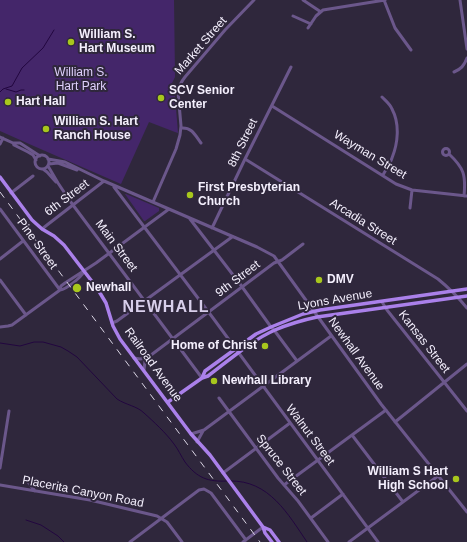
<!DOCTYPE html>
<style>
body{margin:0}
canvas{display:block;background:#2f273c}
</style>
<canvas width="467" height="542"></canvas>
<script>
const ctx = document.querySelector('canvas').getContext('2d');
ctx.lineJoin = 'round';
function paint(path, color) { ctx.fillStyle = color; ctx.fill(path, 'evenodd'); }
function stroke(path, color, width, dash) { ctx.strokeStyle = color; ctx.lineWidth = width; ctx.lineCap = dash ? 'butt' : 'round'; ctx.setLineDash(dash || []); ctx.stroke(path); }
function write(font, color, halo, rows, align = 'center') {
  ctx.font = font + ' Helvetica,sans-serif'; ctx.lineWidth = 4; ctx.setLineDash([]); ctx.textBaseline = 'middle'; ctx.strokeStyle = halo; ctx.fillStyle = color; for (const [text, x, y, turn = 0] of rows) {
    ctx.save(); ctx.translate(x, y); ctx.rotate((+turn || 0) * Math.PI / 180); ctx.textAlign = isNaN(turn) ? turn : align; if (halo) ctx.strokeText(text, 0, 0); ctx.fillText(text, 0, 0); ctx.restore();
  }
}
const green = new Path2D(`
 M0 0H174L175 77 172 83 174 84 178 133 175 132 149 122 121 184 36 147 0 131Z
 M125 194H126L159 208V211L145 221H144Z`);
const stream = new Path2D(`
 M6 89 16 92 21 90H24
 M0 92 3 89 12 86 22 68 43 48 54 30
 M0 343 20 346 34 342H43L61 347 68 351 77 357 117 399C126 405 137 406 144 413 154 422 166 433 174 444 178 449 181 456 185 462 197 478 208 482 227 481
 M230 481C269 480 288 514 307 542
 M26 520 41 525 58 536 64 542`);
const minor = new Path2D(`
 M303 0 321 12
 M384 0 395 28 411 50
 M460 0 467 49
 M293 16 311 24
 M308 28 316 16 323 10 385 0
 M454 72C461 69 464 66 467 58
 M382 97C386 101 390 104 392 109 400 124 398 143 392 158 390 164 386 169 383 175
 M272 106 396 184 412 190 467 196
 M181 128C192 127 195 135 201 143
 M0 137 13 143 14 145 28 152 33 155 36 160
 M13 143H20L40 156
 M0 144 3 138
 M442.5 152a3.5 3.5 0 1 1 7 0a3.5 3.5 0 1 1-7 0Z
 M449 154C464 168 466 175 464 196
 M35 162a7 7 0 1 1 14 0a7 7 0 1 1-14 0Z
 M48 159 65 162 104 181 257 247 274 256 381 404 467 512
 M245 159 438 279C449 288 458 297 467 308
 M49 164 58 163 77 170
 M48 166 58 183 70 201 202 378
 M43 169 47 172 56 182
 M114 187 213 318 378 542
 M11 193 33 176
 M153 202 176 149 180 135 181 126 178 92C179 86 181 82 185 77L225 30 254 0
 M410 208 412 190
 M0 209 60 290
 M190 219 240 284 271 327 274 330 297 361
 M212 228 245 159 291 67
 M42 229 47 225 104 181
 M0 259 23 241
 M0 280 26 315
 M60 290 61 286 65 283 96 263 169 209
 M382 302 387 310 467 411
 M112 323 117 321 232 237
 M0 327 8 326 12 325 60 290C67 289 80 278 84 272
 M134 358 140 359 147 358 274 263 282 260 303 244
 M144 370 145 361 147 358
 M219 398 278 478 298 501 328 542
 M395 422 467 364
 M191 434 204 430 331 336
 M352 435 403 502
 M197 442 203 431
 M0 468 9 411
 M223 473 290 423
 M25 478 35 491
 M0 485 90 500 157 516 167 522 182 542
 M284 485 386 410
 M311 518 343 494
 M130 542 199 490 204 489 211 493 246 540
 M243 542 263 527
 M349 542 438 476`);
const major = new Path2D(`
 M0 177 32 220 42 229 54 236 64 245 97 288 106 303 113 326 120 339 191 434 210 455 263 527 265 533 272 542
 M202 378 205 371 256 334 271 327 303 314 320 310 467 289
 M168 402 202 378 208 376C228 361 252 340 275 330 289 324 303 320 317 317L467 296
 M263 527 270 530 279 542`);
const rail = new Path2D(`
 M0 192 260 542`);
const markers = [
 [71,42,4,"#a8c71d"],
 [161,98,4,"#a8c71d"],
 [8,102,4,"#a8c71d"],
 [46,129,4,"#a8c71d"],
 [190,195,4,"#a8c71d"],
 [319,280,4,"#a8c71d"],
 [77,288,5,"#a8c71d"],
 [265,346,4,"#a8c71d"],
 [214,381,4,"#a8c71d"],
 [456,479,4,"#a8c71d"]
];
const poiNames = [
 ["William S.",79,35],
 ["Hart Museum",79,49],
 ["SCV Senior",169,91],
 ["Center",169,105],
 ["Hart Hall",16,102],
 ["William S. Hart",54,122],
 ["Ranch House",54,136],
 ["First Presbyterian",198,188],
 ["Church",198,202],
 ["DMV",327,280],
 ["Newhall",86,288],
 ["Home of Christ",257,346,"right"],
 ["Newhall Library",222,381],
 ["William S Hart",448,472,"right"],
 ["High School",448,486,"right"]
];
const streetNames = [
 ["Market Street",201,46,-49],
 ["8th Street",243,143,-64],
 ["Wayman Street",370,155,31],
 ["6th Street",67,198,-37],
 ["Arcadia Street",363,222,32],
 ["Pine Street",37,244,54],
 ["Main Street",116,246,53],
 ["9th Street",238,279,-37],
 ["Lyons Avenue",335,300,-10],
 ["Kansas Street",424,342,52],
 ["Newhall Avenue",356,354,54],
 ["Railroad Avenue",153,365,54],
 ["Walnut Street",310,435,53],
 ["Spruce Street",281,465,52],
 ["Placerita Canyon Road",83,492,11]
];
const parkNames = [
 ["William S.",81,73],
 ["Hart Park",81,87]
];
const districtNames = [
 ["NEWHALL",166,308]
];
paint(green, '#44266a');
stroke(stream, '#22063f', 1);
stroke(minor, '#6b578b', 3);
stroke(major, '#aa80ea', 3.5);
stroke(rail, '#dad5e4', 1, [7, 7]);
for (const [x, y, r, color] of markers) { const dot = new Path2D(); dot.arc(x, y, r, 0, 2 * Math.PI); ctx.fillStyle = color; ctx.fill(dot); stroke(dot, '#2f273c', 1.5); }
write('bold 12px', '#f4effd', '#2f273c', poiNames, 'left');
write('12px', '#f4effd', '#2f273c', streetNames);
write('12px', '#dfd0fc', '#2f273c', parkNames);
ctx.letterSpacing = '1px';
write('bold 16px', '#d8cfeb', '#2f273c', districtNames);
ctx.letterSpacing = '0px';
</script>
